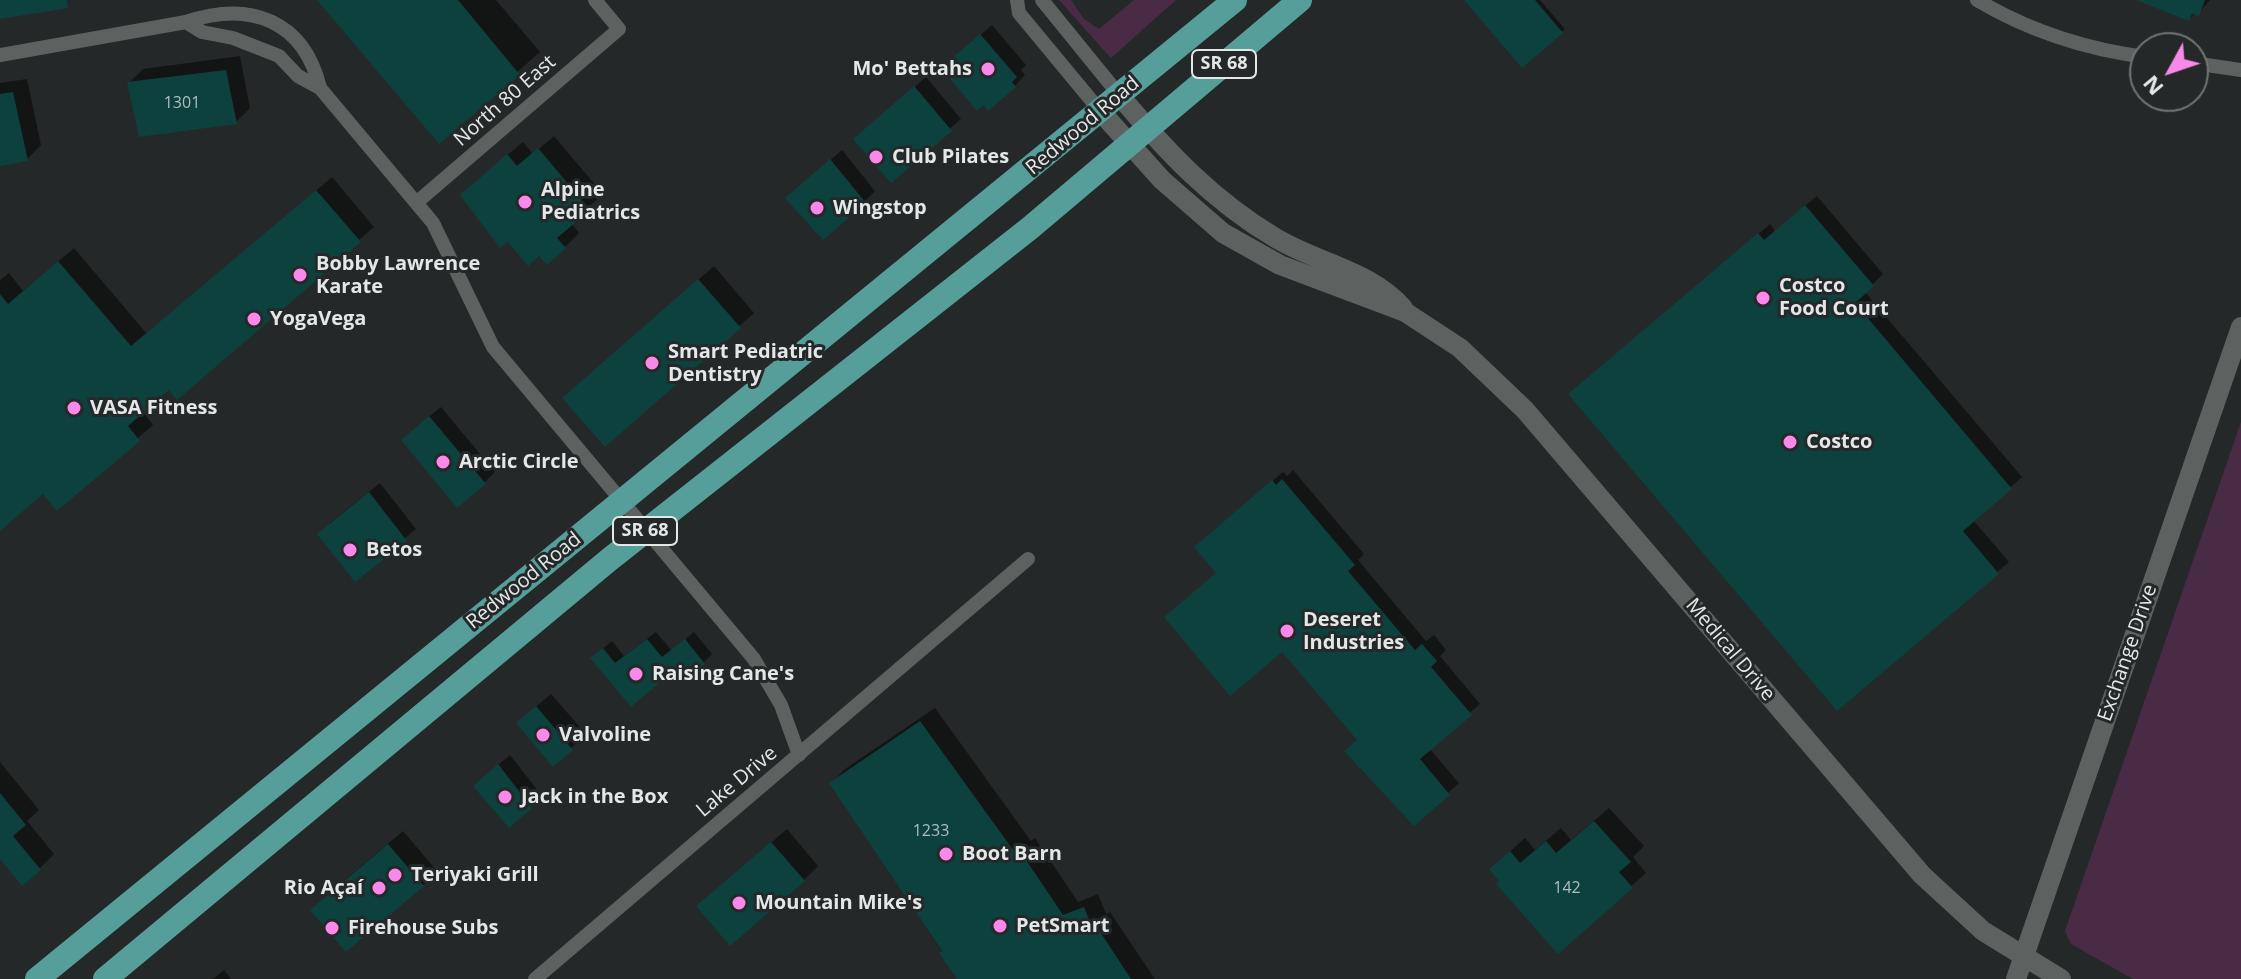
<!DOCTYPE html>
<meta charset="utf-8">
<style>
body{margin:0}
#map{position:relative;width:2241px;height:979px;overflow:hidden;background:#242828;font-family:"Open Sans",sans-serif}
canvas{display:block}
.north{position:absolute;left:2129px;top:32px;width:80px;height:80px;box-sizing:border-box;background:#242828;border:2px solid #717474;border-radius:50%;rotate:230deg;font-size:22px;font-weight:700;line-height:32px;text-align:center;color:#e4e7e7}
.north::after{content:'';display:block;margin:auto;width:28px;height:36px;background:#f888e9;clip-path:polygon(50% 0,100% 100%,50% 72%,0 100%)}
</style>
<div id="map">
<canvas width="2241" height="979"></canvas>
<div class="north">N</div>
</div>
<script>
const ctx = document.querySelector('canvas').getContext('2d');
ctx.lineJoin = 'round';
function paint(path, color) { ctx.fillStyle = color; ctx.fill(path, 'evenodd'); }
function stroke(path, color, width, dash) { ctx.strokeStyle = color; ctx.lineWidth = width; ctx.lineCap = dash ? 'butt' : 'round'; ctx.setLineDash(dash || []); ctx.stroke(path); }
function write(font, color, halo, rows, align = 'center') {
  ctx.font = font + ' "Open Sans",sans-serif'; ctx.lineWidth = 6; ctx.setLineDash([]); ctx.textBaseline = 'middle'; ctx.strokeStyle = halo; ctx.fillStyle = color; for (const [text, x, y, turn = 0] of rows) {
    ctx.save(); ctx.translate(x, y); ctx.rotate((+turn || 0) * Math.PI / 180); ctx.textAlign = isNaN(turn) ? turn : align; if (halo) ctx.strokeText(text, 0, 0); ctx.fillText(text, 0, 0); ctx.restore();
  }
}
const green = new Path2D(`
 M1059 0H1071L1084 19 1099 29 1134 0H1176L1111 58Z
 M2241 422V979H2133L2071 944 2065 931Z`);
const shadow = new Path2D(`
 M321 0H496L540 52 439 141Z
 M1466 0H1540L1565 29 1522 66Z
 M2161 0H2210L2198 14 2195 13 2189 19Z
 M992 25 1026 65 1021 70 1025 75 1015 86 955 57Z
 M240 56 250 108 236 122 129 83 143 69Z
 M926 77 961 119 891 180 866 129Z
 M27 79 41 145 27 159 0 164V83Z
 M554 136 603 194 571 223 579 233 565 247 476 181 523 142 533 154Z
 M842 150 875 191 864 202 798 188Z
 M332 177 374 227 177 397 169 387 142 411 153 425 57 508 44 491 0 528V280L9 273 23 291 74 248 147 334Z
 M1817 196 1883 274 1865 292 2022 477 1973 520 2009 562 1838 709 1581 384 1770 224 1775 231Z
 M714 266 754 313 606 445 579 384Z
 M441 407 495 472 485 482 414 429Z
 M1293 470 1364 554 1358 560 1426 641 1434 635 1446 650 1440 656 1480 704 1429 748 1459 783 1414 823 1359 739 1218 573 1206 537 1283 472 1287 476Z
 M380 483 416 529 356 579 330 523Z
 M656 632 672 651 694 632 712 654 704 662 679 665 632 704 601 650 612 641 624 656Z
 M551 694 586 734 571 748 533 709Z
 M935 708 1031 841 1035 838 1078 902 1098 894 1106 914 1110 912 1155 979H960L831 783 845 769Z
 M510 755 542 796 509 825 486 775Z
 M0 762 39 810 27 821 54 854 39 869 0 856Z
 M1609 808 1644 846 1633 857 1646 873 1558 951 1506 855 1525 838 1535 850 1561 828 1571 840Z
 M787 829 818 866 804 880 698 906Z
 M403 831 437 871 423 885 327 895Z
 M224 970 231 979H213Z`);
const building = new Path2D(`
 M0 0H67L68 8 0 19Z
 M317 0H458L520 75 439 144Z
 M1464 0H1535L1563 33 1522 68Z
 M2136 0H2205L2199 16 2192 14 2189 21Z
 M980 34 1017 77 1012 82 1016 87 988 111 984 105 977 111 941 68Z
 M226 70 237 124 139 137 127 82Z
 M914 86 952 131 891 183 853 139Z
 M13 92 28 161 0 166V94Z
 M538 148 590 210 557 238 566 248 547 265 539 256 528 266 508 242 500 248 460 195 507 154 517 166Z
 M830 159 866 203 823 240 785 198Z
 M316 190 361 242 177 400 169 390 128 426 140 441 57 511 43 494 0 531V294L8 304 58 261 131 346Z
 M1805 205 1874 286 1855 303 2012 489 1963 531 1999 574 1837 711 1568 394 1758 233 1764 240Z
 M698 279 741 328 605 447 562 398Z
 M429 416 486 484 457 508 401 440Z
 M1282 479 1355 565 1348 571 1415 650 1422 644 1437 661 1431 667 1472 715 1420 759 1450 795 1414 826 1344 751 1357 740 1282 652 1230 696 1164 617 1216 573 1194 547 1272 480 1276 485Z
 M369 492 407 541 355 582 317 534Z
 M647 639 662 657 685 639 705 664 687 678 678 667 631 707 590 658 603 648 615 663Z
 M536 706 573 750 553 767 516 723Z
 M920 721 1016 854 1020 851 1063 915 1084 907 1092 927 1095 924 1131 979H957L939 953 942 951 829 783Z
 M498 764 532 808 509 828 473 786Z
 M0 793 26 825 13 836 41 870 22 886 0 859Z
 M1594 821 1631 862 1619 872 1633 888 1558 954 1496 884 1499 881 1489 869 1510 851 1520 863 1546 841 1556 853Z
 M771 842 805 881 730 946 696 906Z
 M388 844 424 886 346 952 310 910Z`);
const street = new Path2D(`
 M1017 0 1019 13 1101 112
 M1042 0 1120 96
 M1977 0C2029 31 2085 49 2145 57
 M186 22 202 32 233 38 279 56 298 76 320 88 433 223 493 347 754 659 781 705 799 755
 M0 55 186 22C251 0 304 21 320 88
 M2193 63 2241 70
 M416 203 619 29 595 0
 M535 979 1028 559`);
const secondary = new Path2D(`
 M1120 96C1166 151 1212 200 1274 237 1316 263 1370 270 1403 308
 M1101 112 1162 180 1223 233 1280 265 1405 312 1460 348 1525 410 1922 875 1983 931 2061 979
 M2016 979 2241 327`);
const primary = new Path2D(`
 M37 979 1235 0
 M105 979 610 559 1030 228 1300 0`);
const markers = [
 [988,69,8,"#f888e9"],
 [876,157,8,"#f888e9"],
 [525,202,8,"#f888e9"],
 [817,208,8,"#f888e9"],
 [300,275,8,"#f888e9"],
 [1763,298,8,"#f888e9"],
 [254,319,8,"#f888e9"],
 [652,363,8,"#f888e9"],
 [74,408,8,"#f888e9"],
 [1790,442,8,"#f888e9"],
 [443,462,8,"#f888e9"],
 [350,550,8,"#f888e9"],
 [1287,631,8,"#f888e9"],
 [636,674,8,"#f888e9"],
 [543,735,8,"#f888e9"],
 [505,797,8,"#f888e9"],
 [946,854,8,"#f888e9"],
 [395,875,8,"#f888e9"],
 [379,888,8,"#f888e9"],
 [739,903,8,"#f888e9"],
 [1000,926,8,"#f888e9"],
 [332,928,8,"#f888e9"]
];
const numberNames = [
 ["1301",182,103],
 ["1233",931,831],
 ["142",1567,888]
];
const shields = [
 [1224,64,64],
 [645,531,64]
];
const shieldNames = [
 ["SR 68",1224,64],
 ["SR 68",645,531]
];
const poiNames = [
 ["Mo' Bettahs",972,69,"right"],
 ["Club Pilates",892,157],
 ["Alpine",541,190],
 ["Pediatrics",541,213],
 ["Wingstop",833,208],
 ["Bobby Lawrence",316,264],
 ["Karate",316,287],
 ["Costco",1779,286],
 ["Food Court",1779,309],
 ["YogaVega",270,319],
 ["Smart Pediatric",668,352],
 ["Dentistry",668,375],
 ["VASA Fitness",90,408],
 ["Costco",1806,442],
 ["Arctic Circle",459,462],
 ["Betos",366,550],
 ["Deseret",1303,620],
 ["Industries",1303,643],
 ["Raising Cane's",652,674],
 ["Valvoline",559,735],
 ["Jack in the Box",521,797],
 ["Boot Barn",962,854],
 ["Teriyaki Grill",411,875],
 ["Rio Açaí",363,888,"right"],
 ["Mountain Mike's",755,903],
 ["PetSmart",1016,926],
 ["Firehouse Subs",348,928]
];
const streetNames = [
 ["North 80 East",505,101,-41],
 ["Redwood Road",1083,126,-40],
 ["Redwood Road",524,581,-39],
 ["Medical Drive",1730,650,50],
 ["Exchange Drive",2128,653,-71],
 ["Lake Drive",737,782,-40]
];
paint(green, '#4a2b46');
paint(shadow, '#0007');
paint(building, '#0d413e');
stroke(street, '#5d6261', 14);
stroke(secondary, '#5d6261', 20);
stroke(primary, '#559e99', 24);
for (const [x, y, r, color] of markers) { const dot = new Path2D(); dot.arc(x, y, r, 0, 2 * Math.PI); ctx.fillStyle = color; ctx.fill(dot); stroke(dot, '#242828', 3); }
write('16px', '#aebebd', null, numberNames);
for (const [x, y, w] of shields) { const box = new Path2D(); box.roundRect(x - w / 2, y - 14, w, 28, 6); ctx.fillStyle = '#242828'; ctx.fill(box); stroke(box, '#e4e7e7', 2); }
write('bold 18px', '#e4e7e7', null, shieldNames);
write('bold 20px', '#e4e7e7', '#242828', poiNames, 'left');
write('20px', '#e4e7e7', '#242828', streetNames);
</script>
